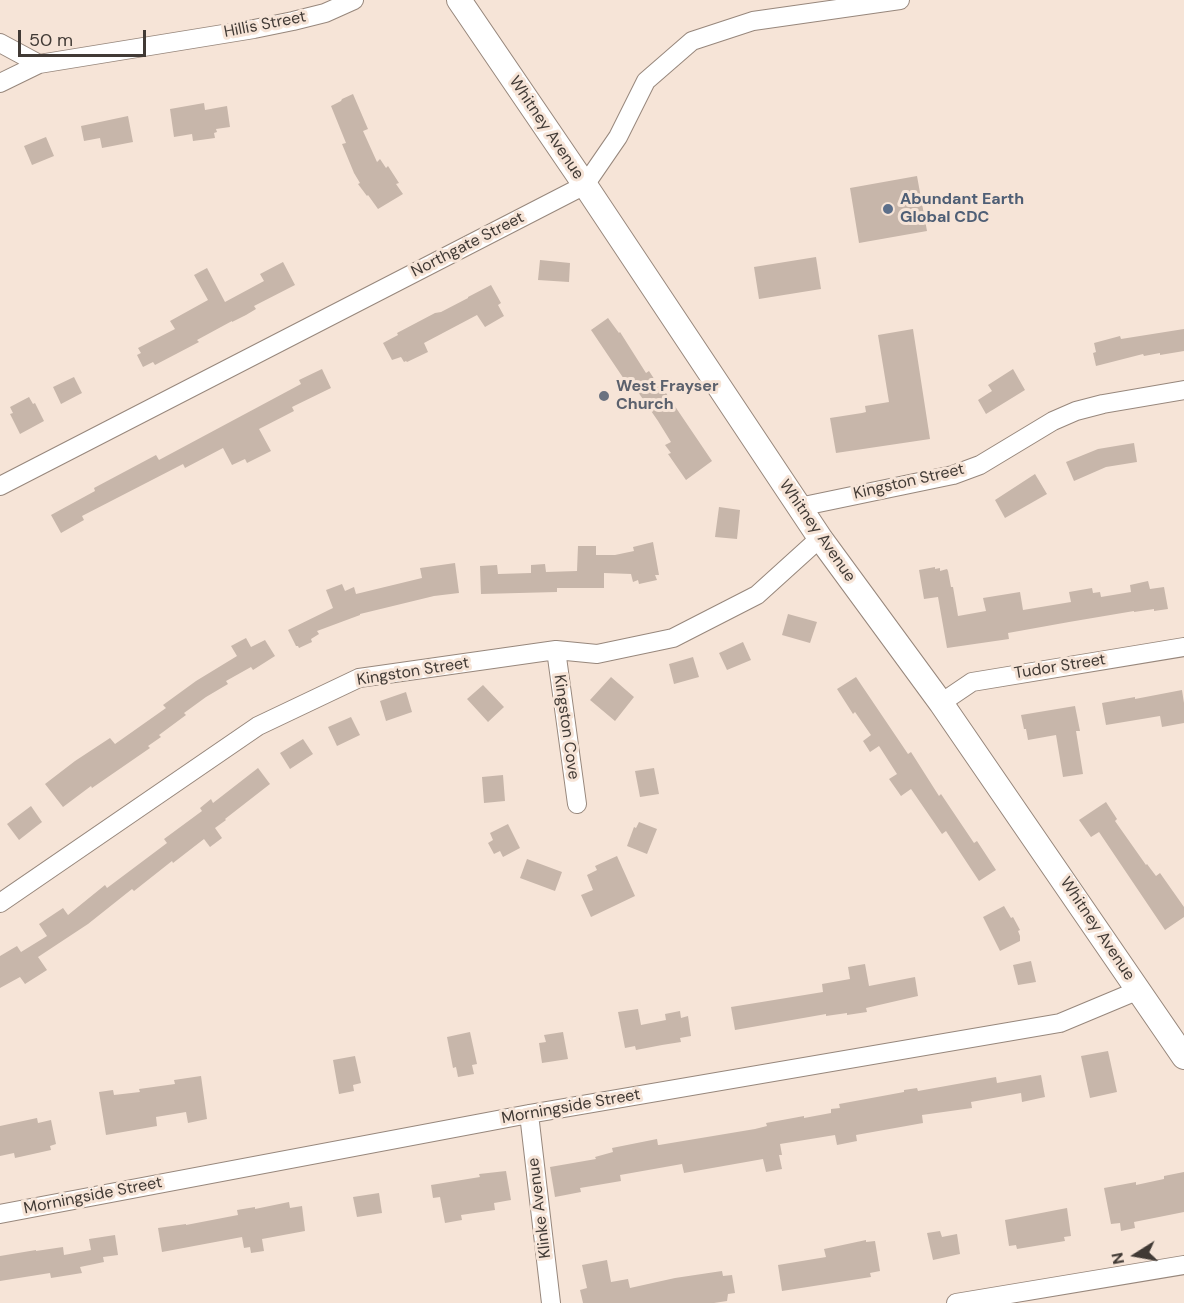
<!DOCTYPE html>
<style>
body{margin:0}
#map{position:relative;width:1184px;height:1303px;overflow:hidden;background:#f6e4d7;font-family:"DM Sans",sans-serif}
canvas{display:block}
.north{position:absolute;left:1106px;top:1225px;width:60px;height:60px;-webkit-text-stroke:4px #f6e4d7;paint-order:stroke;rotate:259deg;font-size:16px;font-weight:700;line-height:24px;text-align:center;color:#413a35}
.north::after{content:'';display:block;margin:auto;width:21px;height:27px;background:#413a35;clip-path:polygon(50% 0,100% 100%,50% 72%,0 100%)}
.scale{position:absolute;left:18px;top:30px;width:128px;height:27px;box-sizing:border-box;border:3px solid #413a35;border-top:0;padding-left:8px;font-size:18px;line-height:21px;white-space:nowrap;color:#413a35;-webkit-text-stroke:4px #f6e4d7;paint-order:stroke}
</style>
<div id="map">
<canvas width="1184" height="1303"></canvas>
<div class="north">N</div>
<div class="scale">50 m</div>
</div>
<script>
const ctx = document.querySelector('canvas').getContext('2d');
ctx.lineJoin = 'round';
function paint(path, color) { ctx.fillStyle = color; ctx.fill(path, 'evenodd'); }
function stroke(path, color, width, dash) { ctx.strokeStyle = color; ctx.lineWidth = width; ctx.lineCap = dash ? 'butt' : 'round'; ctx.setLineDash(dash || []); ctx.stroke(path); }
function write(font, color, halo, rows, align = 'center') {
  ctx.font = font + ' "DM Sans",sans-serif'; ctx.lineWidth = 6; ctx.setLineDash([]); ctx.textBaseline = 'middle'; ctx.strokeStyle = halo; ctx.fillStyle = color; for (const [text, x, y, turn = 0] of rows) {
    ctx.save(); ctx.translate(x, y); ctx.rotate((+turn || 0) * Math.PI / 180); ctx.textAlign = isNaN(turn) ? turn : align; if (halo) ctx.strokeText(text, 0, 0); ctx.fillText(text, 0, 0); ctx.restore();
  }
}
const building = new Path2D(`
 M353 94 368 129 363 131 377 162 380 159 386 168 388 166 399 183 396 184 403 194 378 209 368 195 367 196 358 184 360 183 354 173 342 144 346 143 331 106 341 101 342 99Z
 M204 103 205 110 227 106 230 127 216 129 217 132 214 133 215 138 193 141 192 134 174 137 170 109Z
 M128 116 133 142 102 148 100 138 84 141 81 126Z
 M46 137 54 156 32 165 24 146Z
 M917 176 927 231 859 243 850 188Z
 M816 257 821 289 759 299 754 267Z
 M540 260 570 263 569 282 538 280Z
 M283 262 295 285 254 306 256 309 246 315 232 322V321L197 340 199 342 155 365 153 362 143 367 137 355 141 353 138 348 175 329 170 321 208 300 194 275 207 268 225 302 264 281 260 274Z
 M491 285 501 303 498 305 504 316 485 327 477 315 424 343 428 352 407 362 406 361 404 362 401 357 392 360 383 343 398 335 397 333 435 313 441 312 468 298V297Z
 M608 318 619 333 620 332 646 373 649 371 664 394 666 393 712 461 686 480 668 454 671 453 665 445 671 442 658 421 638 392 635 394 630 388 591 330Z
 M913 329 930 439 836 453 830 418 862 413 866 412 865 406 889 402 878 335Z
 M1184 329V351L1160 355V353L1144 356 1143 354 1096 366 1093 353 1096 352 1094 343 1120 336 1121 339Z
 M322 369 331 388 292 407 294 411 259 429 271 451 247 463 245 459 232 465 223 448 185 468 183 464 82 516 84 520 61 533 51 515 95 491 94 488 156 455 159 460 301 384 299 380Z
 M1013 369 1025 390 986 414 978 400 992 391 988 385Z
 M74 377 82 393 61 404 53 387Z
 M29 397 33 404 35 403 44 421 20 434 10 414 13 413 10 407Z
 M1134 443 1137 462 1106 467 1074 481 1066 462 1098 449Z
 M1035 474 1047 494 1005 518 995 500Z
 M719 507 740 510 737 539 715 537Z
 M653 542 659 575H655L657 580 639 584 638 580 633 582 631 574 604 573V588H557V592L481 594 480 566 497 565 498 574 531 573V565L545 564 546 572 577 571 578 546H596V555H615L634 551 633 547Z
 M455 563 459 593 434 596 360 614V615L317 631 319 634 311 639 312 642 299 648 298 646H296L288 630 333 608 326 590 342 584 345 591 354 587 356 594 422 578 420 568Z
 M935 567V569L940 568V571L947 569 948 571 951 587H953L958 616 986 611 983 598 1020 592 1023 610 1071 602 1069 592 1092 588 1093 593 1100 592 1101 597 1131 592 1130 585 1148 581 1150 589 1164 587 1168 609 1154 611V609L1134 612V611L1069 622 1008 633 1009 639 947 648 938 597 924 599 919 570Z
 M788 614 817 622 810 643 782 635Z
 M246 638 251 647 265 640 275 656 253 670 251 667 226 681 228 684 206 697 184 713 186 715 159 735 161 737 148 746 150 748 92 788 91 786 63 807 45 784 75 761 110 738 115 744 166 708 163 705 196 681 237 656 231 646Z
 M743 642 751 660 727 670 719 653Z
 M693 657 699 677 674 684 669 664Z
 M611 677 634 697 615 721 590 700Z
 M856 677 908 754 911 752 939 796 941 794 974 843 977 841 996 870 979 881 946 831 942 834 911 789 901 796 889 779 897 774 879 746 870 752 863 741 871 735 855 712 853 714 837 689Z
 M483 685 504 707 488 722 467 699Z
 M1182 690 1184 703V723L1162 727 1160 716 1106 725 1102 703 1135 697V699Z
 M406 692 412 712 386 721 380 701Z
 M1075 706 1080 731H1076L1083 774 1063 777 1056 735 1028 740 1026 729H1024L1021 715Z
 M351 717 360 735 337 746 328 727Z
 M303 739 313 754 290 769 280 753Z
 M258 768 270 784 225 819 226 820 215 828 222 838 210 847 204 839 173 863 172 861 134 891 132 889 88 924 38 957 47 970 25 984 20 977 0 988V956L17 946 21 952 47 936 39 924 63 908 68 915 105 885 107 888 167 843 164 839 202 811 200 808 211 799 213 803Z
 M654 768 659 794 640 797 635 771Z
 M503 775 505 801 484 803 482 777Z
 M1106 802 1117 819 1115 821 1146 865 1147 864 1156 876 1160 873 1184 907V917L1165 930 1099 832 1091 837 1079 820Z
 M31 806 42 822 19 840 7 824Z
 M639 822 657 829 647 854 627 846 634 827 636 828Z
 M508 824 520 848 503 857 500 851 494 854 488 843 493 840 490 833Z
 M617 856 635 896 591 917 581 895 593 890 587 875 597 870 595 866Z
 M527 859 562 872 555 891 520 878Z
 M1004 906 1011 918 1013 917 1020 930 1018 931 1020 936V941L1000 951 983 917Z
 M1031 961 1036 982 1018 985 1013 965Z
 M865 964 869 986 915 977 918 996 866 1008 867 1012 847 1015V1013L826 1016V1014L735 1030 731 1007 823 992 822 984 850 979 848 967Z
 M638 1009 641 1025 666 1020 665 1014 680 1011 681 1018 688 1016 691 1036 680 1038 681 1042 662 1045 636 1050 635 1046 625 1048 618 1012Z
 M470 1032 477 1064 472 1065 474 1074 458 1077 456 1067 453 1068 447 1037Z
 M563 1032 568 1059 542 1063 539 1043 546 1042 544 1035Z
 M1108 1051 1117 1092 1090 1098 1081 1056Z
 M355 1056 361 1083 353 1085 354 1091 339 1094 333 1060Z
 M1041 1075 1045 1097 1022 1102 1021 1093 971 1102 972 1108 922 1115 923 1123 856 1135 857 1141 837 1145 835 1135 780 1144 782 1155H779L782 1169 766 1172 763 1159 684 1173 682 1164 620 1175 621 1181 580 1188 581 1192 555 1197 550 1167 596 1159 595 1157 613 1152 612 1148 657 1139 658 1145H659L755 1129 767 1126 766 1123 804 1116V1118L831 1113V1109L840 1108 839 1104 904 1092V1090L917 1088 918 1091 996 1077 997 1083Z
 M201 1076 207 1119 188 1123 186 1112 156 1117 157 1126 106 1135 99 1092 113 1090 114 1095 140 1092 139 1089 175 1084 174 1080Z
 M37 1118 38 1123 51 1120 56 1144 50 1146 51 1150 15 1158 14 1153 0 1156V1126Z
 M506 1171 511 1200 494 1203 495 1210 461 1215 462 1220 445 1223 440 1197 433 1198 431 1185 480 1177 479 1174Z
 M1184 1172V1212L1134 1222 1135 1228 1121 1231 1120 1223 1111 1224 1104 1188 1136 1182V1185L1164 1179V1176Z
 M379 1193 382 1213 357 1217 353 1197Z
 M289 1202 290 1208 302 1206 305 1231 262 1239 264 1251 251 1253 250 1247 244 1248 242 1237 162 1252 158 1228 186 1224V1225L238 1215 237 1210 255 1207V1209Z
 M1067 1208 1071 1236 1064 1237 1065 1241 1017 1249 1016 1245 1009 1246 1005 1220Z
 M940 1231 942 1237 957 1234 960 1254 933 1260 927 1233Z
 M115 1235 118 1255 103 1257 104 1262 80 1267 82 1273 51 1278 50 1273 0 1281V1256L36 1250V1251L63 1247 64 1255 91 1250 89 1239Z
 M866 1240V1242L875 1241 880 1271 870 1273 871 1277 782 1291 778 1265 826 1257 824 1249Z
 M607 1260 611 1282 628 1279 630 1288 675 1278 722 1271 723 1276 732 1275 735 1293 728 1294 727 1301 714 1303H583L580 1290 587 1288 582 1265Z`);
const minor = new Path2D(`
 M0 43 39 64
 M0 83 39 64 254 29 293 21 325 13 354 0
 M0 486 585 185 618 137 646 81 692 41 753 21 900 0
 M799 507 953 475 980 465 1053 421 1076 411 1103 404 1184 390
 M556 650 577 804
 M941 703 972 682 1184 647
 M0 903 258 726 359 678 556 650 597 654 673 638 757 595 820 538
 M529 1114 551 1303
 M0 1214 529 1114 1060 1023 1139 990
 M956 1303 1184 1265`);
const secondary = new Path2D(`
 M459 0 585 185 820 538 941 703 1184 1057`);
const markers = [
 [888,209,6,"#5c6f8a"],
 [604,396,6,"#6b7280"]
];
const streetNames = [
 ["Hillis Street",265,25,-11],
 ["Whitney Avenue",546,128,56],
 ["Northgate Street",468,245,-27],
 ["Kingston Street",909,482,-13],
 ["Whitney Avenue",817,531,55],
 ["Tudor Street",1060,667,-9],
 ["Kingston Street",413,672,-9],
 ["Kingston Cove",566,727,82],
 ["Whitney Avenue",1097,929,56],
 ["Morningside Street",571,1107,-10],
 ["Morningside Street",93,1196,-11],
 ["Klinke Avenue",540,1208,-97]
];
const serviceNames = [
 ["Abundant Earth",900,200],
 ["Global CDC",900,218]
];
const worshipNames = [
 ["West Frayser",616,387],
 ["Church",616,405]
];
paint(building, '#c7b6aa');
stroke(minor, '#97877c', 20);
stroke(secondary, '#97877c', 26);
stroke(minor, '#fff', 18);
stroke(secondary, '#fff', 24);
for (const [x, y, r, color] of markers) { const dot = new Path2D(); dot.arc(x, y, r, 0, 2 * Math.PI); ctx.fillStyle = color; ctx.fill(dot); stroke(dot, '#f6e4d7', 2); }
write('16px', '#413a35', '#f6e4d7', streetNames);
write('bold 16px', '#4e5e75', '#f6e4d7', serviceNames, 'left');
write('bold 16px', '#5b616d', '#f6e4d7', worshipNames, 'left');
</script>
